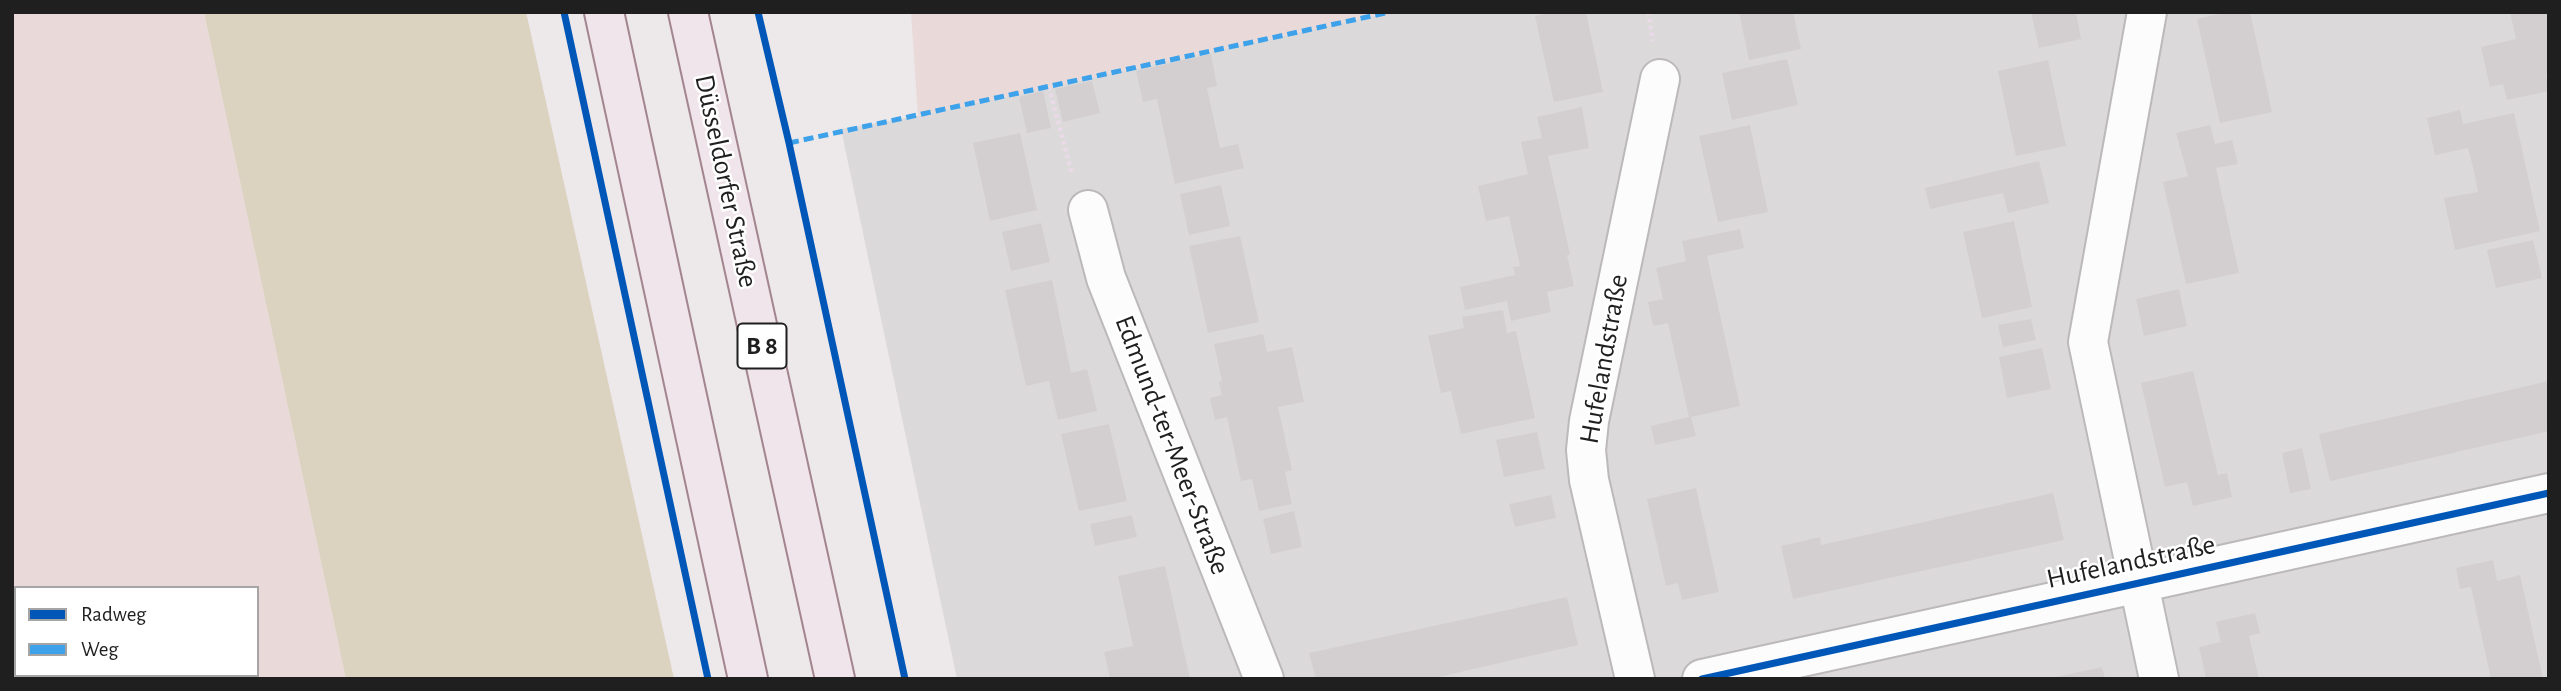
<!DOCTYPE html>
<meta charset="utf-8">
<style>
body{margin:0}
#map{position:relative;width:2561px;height:691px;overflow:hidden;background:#ede8ea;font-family:"Alegreya Sans",sans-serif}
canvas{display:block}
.frame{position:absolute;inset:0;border:14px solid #1f1f1f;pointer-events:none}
.legend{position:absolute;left:14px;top:586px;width:245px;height:91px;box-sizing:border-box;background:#fff;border:2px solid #a5a5a5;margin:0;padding:9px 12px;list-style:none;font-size:21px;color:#1f1f1f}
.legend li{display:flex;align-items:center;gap:14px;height:35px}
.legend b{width:35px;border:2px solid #a5a5a5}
</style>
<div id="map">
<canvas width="2561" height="691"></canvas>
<div class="frame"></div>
<ul class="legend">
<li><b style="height:9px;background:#0057b8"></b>Radweg</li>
<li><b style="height:9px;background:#3da2ea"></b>Weg</li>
</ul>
</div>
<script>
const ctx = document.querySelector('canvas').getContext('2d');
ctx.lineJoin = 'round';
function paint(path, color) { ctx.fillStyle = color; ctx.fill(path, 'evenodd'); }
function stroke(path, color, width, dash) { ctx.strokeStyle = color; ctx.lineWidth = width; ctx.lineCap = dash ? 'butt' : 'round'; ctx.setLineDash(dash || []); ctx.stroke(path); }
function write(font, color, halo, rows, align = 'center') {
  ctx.font = font + ' "Alegreya Sans",sans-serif'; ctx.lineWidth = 5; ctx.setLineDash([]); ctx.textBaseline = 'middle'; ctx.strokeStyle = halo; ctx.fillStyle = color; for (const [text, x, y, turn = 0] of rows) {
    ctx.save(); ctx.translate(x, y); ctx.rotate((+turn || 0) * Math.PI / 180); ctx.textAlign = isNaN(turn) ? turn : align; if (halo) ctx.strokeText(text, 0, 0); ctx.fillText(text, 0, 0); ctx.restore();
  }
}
const residential = new Path2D(`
 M1390 12H2549V679H957L841 129 918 116Z`);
const farmland = new Path2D(`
 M12 12H204L346 679H12ZM16 588H257V675H16Z
 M911 12H1390L918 116Z`);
const forest = new Path2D(`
 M204 12H526L674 679H346Z`);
const building = new Path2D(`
 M1552 12H1586L1603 92 1554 102 1535 16Z
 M1739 12H1793L1801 49 1749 60Z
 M2031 12H2076L2081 39 2039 48Z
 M2228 12H2250L2272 112 2220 123 2197 19Z
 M2510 12H2549V74H2546L2549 91 2507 100 2503 84 2490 87 2481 47 2516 39Z
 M1211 54 1217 86 1207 88 1220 148 1238 144 1244 168 1175 184 1157 99 1143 102 1136 71Z
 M1787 59 1798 105 1732 120 1722 73Z
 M2048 60 2066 146 2016 156 1998 71Z
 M1092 81 1100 113 1063 122 1055 89Z
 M1043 91 1051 128 1027 133 1019 97Z
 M1582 107 1589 148 1548 156 1570 254 1567 255 1574 286 1547 292 1551 312 1511 321 1507 301 1465 310 1460 287 1515 275 1513 267 1520 266 1509 216 1486 221 1478 186 1528 174 1521 142 1542 138 1537 117Z
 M2460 110 2463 124 2514 113 2540 231 2455 250 2444 198 2478 192 2473 167 2468 148 2435 155 2427 118Z
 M1750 125 1768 212 1718 222 1699 136Z
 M2210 125 2215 144 2232 140 2238 164 2216 168 2239 273 2186 284 2163 182 2188 176 2176 133Z
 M1020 133 1037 210 990 221 973 143Z
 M2039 161 2049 203 2008 213 2003 193 1930 209 1925 188Z
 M1221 185 1230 226 1189 235 1180 194Z
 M2014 221 2032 307 1982 318 1963 232Z
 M1041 223 1050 262 1011 271 1002 232Z
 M1740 229 1744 248 1707 256 1740 406 1691 417 1696 436 1655 445 1651 426 1689 417 1668 323 1653 326 1648 302 1663 299 1656 268 1686 261 1682 241Z
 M1240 236 1259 322 1208 333 1189 246Z
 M2533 240 2542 278 2496 288 2487 250Z
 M1052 280 1071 373 1087 369 1097 411 1058 420 1049 381 1026 386 1005 290Z
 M2179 289 2187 326 2144 336 2136 299Z
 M1503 310 1507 333 1516 331 1535 418 1461 434 1451 391 1441 393 1428 336 1464 328 1462 317Z
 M2031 319 2036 340 2003 347 1998 325Z
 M1263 334 1267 352 1292 347 1304 402 1278 407 1292 470 1285 472 1292 504 1259 511 1252 479 1241 481 1227 417 1215 420 1210 398 1222 395 1219 382 1222 381 1214 344Z
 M2042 348 2051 389 2007 398 1999 357Z
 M2193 371 2218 475 2227 473 2232 497 2193 506 2187 482 2165 487 2141 383Z
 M2549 381V431L2330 481 2319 434Z
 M1109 424 1127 501 1079 511 1061 434Z
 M1537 432 1545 469 1504 477 1496 440Z
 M2302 448 2311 489 2290 493 2282 453Z
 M1696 488 1719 592 1682 600 1678 583 1666 586 1647 499Z
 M2053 493 2064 540 1793 599 1781 546 1820 537 1821 545Z
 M1551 495 1556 518 1515 527 1509 504Z
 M1294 511 1302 547 1271 554 1263 519Z
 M1132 515 1137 537 1095 546 1090 524Z
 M2493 560 2497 581 2520 575 2543 679H2491L2471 587 2460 589 2456 568Z
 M1165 566 1190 679H1110L1104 652 1133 646 1118 576Z
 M1567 597 1578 645 1430 679H1316L1309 653Z
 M2255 613 2260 633 2249 636 2259 679H2206L2199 647 2221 642 2216 622Z
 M2102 667 2105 679H2052V678Z`);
const path = new Path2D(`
 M1648 12 1653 41
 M1049 87 1072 174`);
const street = new Path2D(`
 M2147 12 2088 342 2159 679
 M1088 210 1106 278 1264 679
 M1635 679 1589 480 1586 450 1589 421 1660 79
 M1702 679 2549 493`);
const primary = new Path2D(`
 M604 12 748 679
 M688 12 835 679`);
const quiet = new Path2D(`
 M789 143 1390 12`);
const cycleway = new Path2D(`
 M564 12 708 679
 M758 12 789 143 905 679
 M1702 679 2549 493`);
const shields = [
 [762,346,49]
];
const shieldNames = [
 ["B 8",762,346]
];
const streetNames = [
 ["Düsseldorfer Straße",726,181,78],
 ["Hufelandstraße",1604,359,-80],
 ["Edmund-ter-Meer-Straße",1172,445,69],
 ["Hufelandstraße",2131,562,-12]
];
paint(residential, '#dcd9db');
paint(farmland, '#e9dad9');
paint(forest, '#dbd2bf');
paint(building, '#d3cfd1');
stroke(street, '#bcb9ba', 42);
stroke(primary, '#a3858f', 42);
stroke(path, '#eadae7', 4.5, [3.5, 3.5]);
stroke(street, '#fcfcfc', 38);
stroke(primary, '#f0e5ea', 38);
stroke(quiet, '#3da2ea', 5, [10, 5]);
stroke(cycleway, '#0057b8', 7);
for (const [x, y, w] of shields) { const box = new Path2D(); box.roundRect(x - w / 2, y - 22.5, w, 45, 5); ctx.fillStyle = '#fff'; ctx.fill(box); stroke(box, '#1f1f1f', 2); }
write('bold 26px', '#1f1f1f', null, shieldNames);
write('28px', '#1f1f1f', '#fff', streetNames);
</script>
